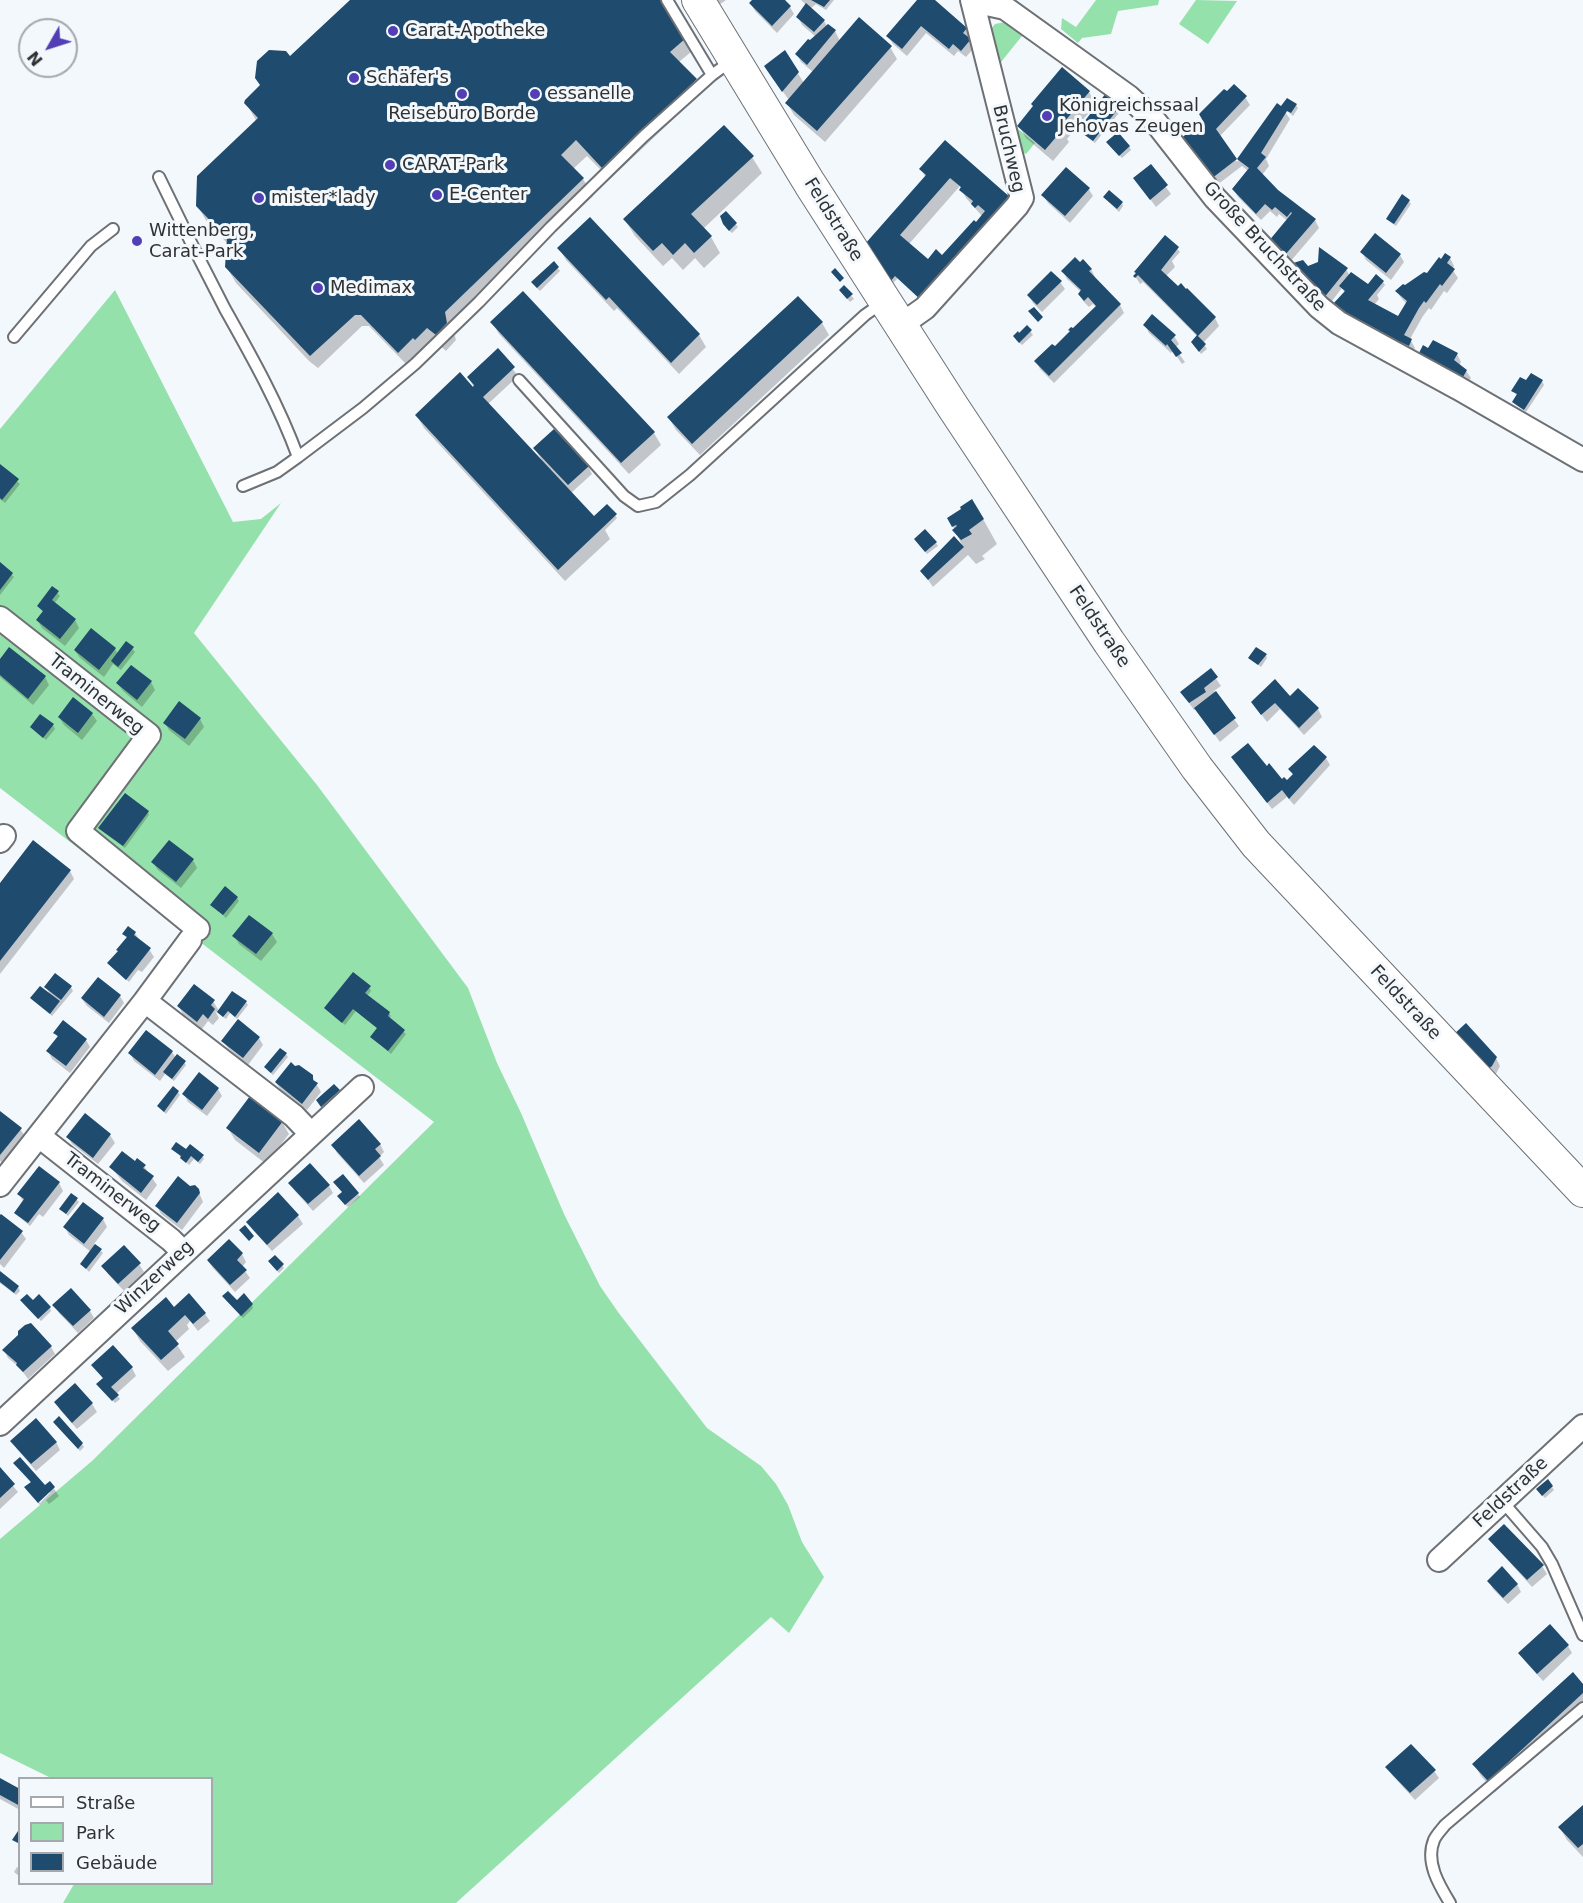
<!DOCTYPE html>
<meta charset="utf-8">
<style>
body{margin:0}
#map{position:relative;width:1583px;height:1903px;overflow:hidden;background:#f3f8fd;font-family:"DejaVu Sans",sans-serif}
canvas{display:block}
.legend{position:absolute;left:18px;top:1777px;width:195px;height:108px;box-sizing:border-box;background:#f3f8fd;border:2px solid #a5a8ac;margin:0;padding:8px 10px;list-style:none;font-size:18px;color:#2f3133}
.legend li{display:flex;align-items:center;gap:12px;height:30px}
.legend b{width:30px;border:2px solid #a5a8ac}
.north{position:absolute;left:18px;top:18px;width:60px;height:60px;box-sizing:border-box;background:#f3f8fd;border:2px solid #a5a8ac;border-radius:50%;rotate:231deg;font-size:16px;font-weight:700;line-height:24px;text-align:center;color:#2f3133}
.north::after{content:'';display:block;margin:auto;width:21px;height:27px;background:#523eb5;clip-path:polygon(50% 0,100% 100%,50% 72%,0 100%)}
</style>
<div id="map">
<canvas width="1583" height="1903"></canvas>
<ul class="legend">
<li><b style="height:8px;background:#fff"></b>Straße</li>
<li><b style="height:16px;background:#95e1ab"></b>Park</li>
<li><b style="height:16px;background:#1e4b6e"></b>Gebäude</li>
</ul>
<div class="north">N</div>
</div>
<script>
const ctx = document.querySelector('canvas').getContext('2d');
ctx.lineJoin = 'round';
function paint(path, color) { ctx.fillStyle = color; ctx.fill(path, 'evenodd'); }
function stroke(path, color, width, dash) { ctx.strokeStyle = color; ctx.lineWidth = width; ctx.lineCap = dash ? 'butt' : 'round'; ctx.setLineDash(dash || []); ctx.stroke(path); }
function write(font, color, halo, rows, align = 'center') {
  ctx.font = font + ' "DejaVu Sans",sans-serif'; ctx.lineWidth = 6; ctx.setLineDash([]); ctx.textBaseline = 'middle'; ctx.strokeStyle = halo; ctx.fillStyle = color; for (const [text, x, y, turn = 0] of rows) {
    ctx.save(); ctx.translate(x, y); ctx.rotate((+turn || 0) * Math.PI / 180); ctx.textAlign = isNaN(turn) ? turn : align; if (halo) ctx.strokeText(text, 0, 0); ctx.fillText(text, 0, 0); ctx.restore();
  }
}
const green = new Path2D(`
 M1096 0H1159L1158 5 1118 11 1111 34 1082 38 1078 43 1061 29 1062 18 1076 27Z
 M1196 0 1237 1 1208 44 1179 24Z
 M1005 22 1016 23 1026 31 997 67 990 30 995 24Z
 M1012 124 1035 143 1026 154 1019 150Z
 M115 290 233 522 261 519 281 503 194 633 317 785 468 988 497 1063 521 1113 564 1214 600 1286 618 1312 707 1428 761 1466 776 1484 788 1505 802 1542 824 1577 789 1633 771 1617 456 1903H63L74 1884H212V1778H51L0 1753V1539L92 1461 434 1122 0 788V429Z`);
const shadow = new Path2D(`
 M352 0H660L692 51 679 62 695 80 702 92 610 179 587 156 573 169 583 179 593 196 453 329 456 340 446 351 437 343 425 355 420 350 406 364 369 326H362L318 368 309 361 236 283 226 266 228 244 207 222 197 205 257 122 246 103 290 58Z
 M715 0H726L719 5Z
 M754 0H783L790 7 794 14 777 33 755 11 751 4Z
 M801 0H834L826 10 816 4 810 9 824 21 827 26 835 31 840 41 890 47 897 59 825 142 794 115 787 103 789 100 770 74 785 53 804 83 813 72 801 62 797 54 816 37 802 25 798 17 806 5Z
 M919 0H933L966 29 971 36 968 39 974 48 966 57 958 51 954 56 926 33 907 56 893 44 888 36Z
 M1062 69 1089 92 1096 104 1067 139 1069 142 1053 161 1026 138 1019 126Z
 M1245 97 1250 105 1219 137 1237 162 1277 105 1285 112 1290 119 1266 159 1269 166 1262 175 1277 191 1315 220 1319 228 1290 262 1275 250 1288 221 1279 214 1277 217 1270 211 1261 220 1238 197 1233 189 1248 171 1242 166 1217 185 1186 147Z
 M1296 105 1298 108 1293 116 1285 109Z
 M1120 106 1122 109 1095 143 1082 133 1080 130Z
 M945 142 1010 199 1014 207 999 225 995 222 983 236 984 238 925 303 898 278 892 284 867 244 926 178 921 169ZM960 186 966 198 982 216 976 224 974 222 942 258 936 251 928 261 909 244Z
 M1110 146H1129L1131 150 1122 158Z
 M752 157 762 173 703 229 711 237 720 253 704 268 695 258 683 270 672 258 663 266 635 236 625 220Z
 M1150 166 1171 194 1156 207 1135 179Z
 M1088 188 1093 196 1070 223 1048 203 1043 195Z
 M1105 198 1122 203 1123 206 1119 212Z
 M1409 201 1411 204 1396 226 1390 222 1388 219Z
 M726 213 738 227 732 233 726 228Z
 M590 219 699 335 706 347 679 374 617 308 614 311 566 260 559 248Z
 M1166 237 1180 252 1172 261 1175 267 1166 276 1215 318 1219 326 1203 343 1207 349 1201 354 1195 345 1198 337 1143 282 1140 284 1135 276Z
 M1362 252 1400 255 1404 262 1391 280 1366 260Z
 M1450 258 1454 266 1452 269 1458 278 1447 293 1444 291 1431 310 1429 308 1423 316 1410 339 1415 348 1413 353 1339 313 1345 293 1342 288 1328 306 1308 268 1346 269 1350 276 1373 290 1383 282 1385 285 1377 295 1379 299 1374 305 1398 318 1407 304 1402 299 1397 292 1428 275 1441 261Z
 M554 263 560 271 540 291 535 286Z
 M1091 269 1095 277 1094 278 1120 305 1124 313 1054 383 1040 369 1036 361 1055 348 1097 308 1093 304 1089 307 1084 302 1079 294 1081 292 1067 279 1063 271Z
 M1060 282 1065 289 1042 312 1033 303 1029 296Z
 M844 287 854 299 850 302 843 293Z
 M492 322 654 433 661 445 629 474 499 334Z
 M822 323 829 335 700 455 676 430 669 418Z
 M1145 325 1174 336 1179 344 1175 348 1185 362 1182 364 1173 351 1171 353 1149 333Z
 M1027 327 1033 335 1022 345 1016 340Z
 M498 350 518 376 488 404 542 461 535 449 588 466 592 474 571 493 594 518 615 515 617 518 605 530 610 539 565 581 424 428 417 416 475 389 468 377Z
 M1421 353 1457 354 1461 362 1459 366 1466 371 1471 378 1467 384 1425 361Z
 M1542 381 1544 385 1526 412 1516 405 1514 402 1518 396 1513 391 1527 382Z
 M0 466 20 484 5 503 0 499Z
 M949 518 983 519 997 544 982 556 985 559 976 564 968 555 933 587 922 571 962 545Z
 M918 543H936L938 546 927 554Z
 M0 564 14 577 0 595Z
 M53 588 60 596 54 604 75 620 79 628 65 646 42 628 38 621 44 613 38 606Z
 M127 643 135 652 121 670 113 664 104 677 80 658 75 651 115 649 118 654Z
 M1266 655 1267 658 1261 667 1250 658Z
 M0 661 45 677 49 685 33 705 0 677Z
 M1210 670 1221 686 1214 691 1239 726 1220 742 1196 709 1194 710 1187 700Z
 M151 682 155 690 142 707 123 691 118 684Z
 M1298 690 1318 709 1322 717 1304 735 1280 709 1267 722 1252 702 1290 698Z
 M92 714 97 721 82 740 64 725 59 717Z
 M200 719 204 727 189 746 169 730 165 723Z
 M53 725 55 729 46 740 32 727Z
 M1233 758 1267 768 1282 781 1287 782 1293 775 1290 769 1326 758 1330 765 1294 805 1287 797 1272 809Z
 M148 812 149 815 125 848 102 831 100 828Z
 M193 860 197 868 181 888 158 870 153 863Z
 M70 871 74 879 0 974V885Z
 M237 898 239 901 226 918 212 905Z
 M129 928 135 933 140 941 149 949 154 957 142 972 138 970 129 982 108 963 119 952 127 939 124 934Z
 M272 934 277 942 261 961 239 944 234 936Z
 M46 987H71L73 991 52 1016 32 999 50 994Z
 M369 987 371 991 367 996 389 1013 391 1016 389 1019 406 1034 391 1054 372 1037 378 1029 356 1011 345 1025 326 1008Z
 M120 996 124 1003 109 1023 87 1006 82 999Z
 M213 1001 219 1011 246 1002 248 1005 237 1019 230 1013 226 1019 215 1011 219 1018 213 1025 208 1021 202 1029 183 1014 179 1007Z
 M55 1033 86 1040 90 1047 70 1073 52 1059 48 1051 58 1038Z
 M259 1038 263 1045 248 1065 228 1048 223 1041Z
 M1459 1044 1496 1058 1500 1066 1496 1074 1492 1078Z
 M172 1052 176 1058 184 1062 186 1065 174 1081 165 1074 160 1081 134 1061 130 1053Z
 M286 1054 288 1057 273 1075 268 1071 266 1068Z
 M312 1076 321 1092 307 1110 281 1090 276 1083Z
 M218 1089 222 1096 207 1116 188 1102 184 1094Z
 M338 1091 340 1094 324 1109 319 1104Z
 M178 1092 180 1095 166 1114 159 1107Z
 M0 1113 20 1129 25 1136 3 1163 0 1161Z
 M85 1115 110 1135 115 1143 98 1164 72 1144 68 1137Z
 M282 1122 289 1134 266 1164 235 1140 228 1128Z
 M380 1144 384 1152 379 1157 384 1165 364 1183 337 1153 333 1145Z
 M173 1149 202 1156 204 1159 200 1164 194 1159 189 1165Z
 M128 1158 144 1166 157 1185 146 1200 122 1181 111 1167Z
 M59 1183 63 1191 43 1217 39 1214 30 1226 18 1216 16 1213 24 1203 19 1194Z
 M290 1183 329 1186 333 1193 313 1211 295 1191Z
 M190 1187 198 1190 203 1202 182 1230 161 1214 157 1206Z
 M278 1194 298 1216 303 1224 272 1251 252 1229 248 1222Z
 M358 1194 360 1197 348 1207 341 1200Z
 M72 1195 79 1202 68 1216 61 1209Z
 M0 1218 21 1232 26 1239 4 1268 0 1264Z
 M103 1219 107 1227 94 1244 103 1253 89 1272 82 1264 91 1252 69 1235 65 1227Z
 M229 1241 242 1254 246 1262 242 1267 250 1278 235 1292 213 1268 208 1261Z
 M139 1264 144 1272 124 1291 108 1274 103 1266Z
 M272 1265H282L284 1268 279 1273Z
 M0 1273 18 1287 20 1291 16 1295 0 1283Z
 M226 1300 252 1305 253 1308 243 1318Z
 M33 1302 50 1308 51 1311 41 1321 24 1303Z
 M54 1305 90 1311 94 1318 78 1333 59 1313Z
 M179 1314H205L210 1321 198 1331 190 1321 187 1325 189 1329 175 1342 185 1357 168 1371 140 1341 133 1329Z
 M51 1347 55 1354 28 1379 20 1368 8 1358 4 1350Z
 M93 1365 132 1368 136 1376 116 1394 120 1399 115 1403 100 1387 104 1380Z
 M75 1385 92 1404 97 1412 77 1429 60 1410 56 1403Z
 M59 1419 82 1444 84 1447 80 1451 57 1426Z
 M12 1441 56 1442 60 1450 36 1471 17 1449Z
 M15 1463 45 1487 50 1483 59 1496 49 1504 46 1500 40 1505 28 1491 31 1483ZM50 1489V1493L40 1503 38 1501Z
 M0 1470 18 1492 0 1509Z
 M1548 1481 1554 1490 1545 1498 1540 1493Z
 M1490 1539 1542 1566 1547 1574 1532 1587 1495 1546Z
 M1489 1581 1517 1584 1521 1592 1508 1604 1493 1589Z
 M1568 1646 1572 1653 1543 1681 1525 1661 1520 1653Z
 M1583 1686V1711L1495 1792 1481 1776 1474 1764Z
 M1387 1767 1434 1771 1439 1778 1415 1800 1392 1775Z
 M0 1780 20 1790V1810L0 1799Z
 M1583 1807V1857L1567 1840 1560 1828Z
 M17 1867 20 1869V1877L14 1872Z`);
const building = new Path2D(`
 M350 0H662L686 38 670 52 697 79 602 168 576 140 561 155 584 178 445 312 447 323 436 335 427 328 415 340 413 338 398 353 361 315H355L310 356 225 267 227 238 196 206 197 176 258 118 244 103 245 100 260 85 255 78 257 61 269 50 286 51 290 56Z
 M752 0H785L791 6 772 26 749 3Z
 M811 0H830L824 7Z
 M917 0H935L967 28 963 33 971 39 961 51 953 44 949 49 921 26 902 49 886 36Z
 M806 3 825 20 814 32 796 17Z
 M859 17 892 46 817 131 785 103Z
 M828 24 836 30 807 65 795 54 808 39 810 40Z
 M785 50 799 72 782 92 764 66Z
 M1062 67 1090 91 1060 127 1063 129 1045 150 1017 126 1033 106 1031 104Z
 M1234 84 1247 96 1216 129 1237 159 1211 179 1180 139 1203 121 1199 114 1224 89 1227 91Z
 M1106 93 1121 105 1093 141 1078 130Z
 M1287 98 1297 104 1291 113 1287 111 1261 153 1266 157 1257 168 1278 190 1316 219 1285 255 1268 242 1292 213 1291 212 1287 217 1275 207 1272 210 1265 204 1256 214 1232 189 1249 168 1237 159 1277 103 1281 106Z
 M724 125 754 156 691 214 712 236 694 253 685 243 673 255 662 243 653 251 623 219Z
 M1118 132 1130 146 1119 156 1106 142Z
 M945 140 1011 198 922 301 895 276 890 282 865 244 926 175 919 169ZM950 178 961 187 959 190 973 201 971 204 975 208 978 205 985 211 976 222 974 220 942 255 936 249 928 259 900 235Z
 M1151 164 1168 185 1150 200 1133 178Z
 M1066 167 1090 188 1065 216 1041 195Z
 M1109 190 1123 202 1117 209 1103 197Z
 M1402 194 1410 200 1394 224 1386 219Z
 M726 211 737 223 729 231 723 224 720 216Z
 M590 217 700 334 671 363 609 297 606 300 557 248Z
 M1375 233 1401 254 1386 273 1360 252Z
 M1165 235 1179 247 1161 270 1178 286 1181 283 1186 289 1187 288 1216 317 1198 336 1138 275 1135 278 1133 276 1136 273 1134 272Z
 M1319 247 1348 268 1323 299 1290 264 1303 260 1308 266 1318 262Z
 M1445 253 1451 257 1447 263 1455 269 1442 286 1440 284 1426 303 1424 301 1419 308 1404 335 1412 339 1409 346 1400 342 1399 343 1332 305 1345 291 1339 286 1351 272 1368 284 1376 274 1384 281 1368 300 1398 316 1407 301 1395 291 1403 284 1405 285 1424 272 1427 273 1439 257 1441 259Z
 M1075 257 1080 262 1083 259 1092 269 1089 271 1121 304 1049 376 1034 361 1052 344 1055 346 1070 331 1068 330 1071 327 1073 328 1096 306 1088 297 1084 301 1078 294 1081 290 1061 271Z
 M554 261 559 267 537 288 531 282Z
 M835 268 844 278 840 282 831 272Z
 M1051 271 1062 281 1037 305 1027 295Z
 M844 285 853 294 847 299 839 290Z
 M523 291 655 432 621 463 490 322Z
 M798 296 823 322 692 444 667 417Z
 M1034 307 1043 317 1038 322 1028 311Z
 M1152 314 1176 335 1171 340 1182 353 1176 357 1167 344 1166 346 1143 325Z
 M1027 325 1032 330 1019 343 1013 336 1018 331 1019 333Z
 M1197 335 1206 344 1199 352 1191 342Z
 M1433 340 1458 353 1454 360 1467 370 1463 377 1419 353 1423 345 1428 348Z
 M498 348 515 367 483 397 594 516 607 504 617 514 558 570 415 415 460 372 473 387 474 385 467 377Z
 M1531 373 1543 380 1524 410 1512 402 1517 394 1511 391 1520 377 1526 380Z
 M554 429 589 466 568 485 533 448Z
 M0 464 19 479 2 500 0 498Z
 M972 499 984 519 969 530 972 534 961 540 952 530 957 526 956 525 952 527 947 518 961 509 960 507Z
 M925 529 937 542 925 552 914 539Z
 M954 536 964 547 928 580 920 571Z
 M0 562 13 573 0 590Z
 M52 586 59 591 52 600 76 619 60 639 36 620 43 611 37 606Z
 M91 628 116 648 99 670 74 650Z
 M126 641 134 647 118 667 111 661Z
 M9 647 46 676 28 699 0 675V659Z
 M1256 647 1267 654 1258 665 1248 658Z
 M131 665 152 681 137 700 116 683Z
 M1211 668 1218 677 1204 688 1206 692 1189 703 1180 692Z
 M1275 679 1290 696 1298 688 1319 708 1299 728 1275 703 1261 715 1251 702Z
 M1216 691 1236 718 1214 735 1194 708Z
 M73 697 93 713 78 733 58 717Z
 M179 701 201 718 185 739 163 723Z
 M40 714 54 724 43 738 30 727Z
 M1248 743 1267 766 1269 763 1282 779 1284 777 1287 780 1293 774 1288 769 1314 745 1327 757 1289 799 1282 790 1267 803 1231 757Z
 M125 793 149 811 123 846 98 828Z
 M33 840 71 870 0 961V883Z
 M169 840 194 859 176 882 151 862Z
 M225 886 238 897 223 915 210 905Z
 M249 915 273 933 256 954 232 936Z
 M128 926 136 932 134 935 151 948 126 980 107 963 118 951 116 950 127 937 122 934Z
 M353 972 371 986 365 993 390 1012 388 1016 405 1030 388 1051 370 1037 377 1028 353 1009 342 1023 324 1008Z
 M55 973 72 986 61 1000 44 987Z
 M98 977 121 995 104 1017 81 998Z
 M194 984 215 1000 211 1005 215 1009 208 1019 203 1014 197 1022 177 1006Z
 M40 986 60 1001 50 1014 30 998Z
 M232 991 247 1001 235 1017 228 1011 223 1017 217 1012Z
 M238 1019 260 1037 243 1058 221 1041Z
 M63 1020 87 1039 66 1066 46 1051 58 1036 53 1033Z
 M1466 1023 1497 1057 1492 1066 1486 1071 1452 1036Z
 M146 1030 173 1051 155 1075 128 1053Z
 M280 1048 287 1053 271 1073 264 1067Z
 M177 1054 186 1061 172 1079 163 1072Z
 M291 1062 295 1066 299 1065 313 1075V1080L318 1083 302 1104 275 1082Z
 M199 1072 219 1088 202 1110 182 1094Z
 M334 1084 340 1090 321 1107 316 1100Z
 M173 1086 179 1091 164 1112 157 1106Z
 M250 1096 283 1121 259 1153 226 1128Z
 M0 1111 22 1128 0 1155Z
 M85 1113 111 1134 93 1158 66 1137Z
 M359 1119 381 1144 375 1149 381 1156 359 1176 331 1145Z
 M176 1142 186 1149 190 1144 204 1155 198 1162 191 1156 186 1163 180 1158 181 1156 171 1149Z
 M122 1151 135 1161 137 1158 146 1165 143 1168 154 1176 141 1193 109 1167Z
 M310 1163 330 1185 308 1204 288 1183Z
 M39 1166 60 1182 28 1223 14 1213 24 1199 17 1194Z
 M343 1174 359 1193 345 1205 337 1196 342 1192 333 1182Z
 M178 1176 190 1186 195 1185 199 1189 200 1193 177 1223 155 1206Z
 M278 1192 299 1215 267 1245 246 1222Z
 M71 1193 78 1198 66 1214 59 1209Z
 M83 1202 104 1218 84 1244 63 1227Z
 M1 1214 23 1231 0 1260V1215Z
 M245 1225 254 1236 249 1241 239 1230Z
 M229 1239 243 1253 237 1260 247 1270 230 1285 207 1260Z
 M95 1244 102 1249 86 1269 80 1264Z
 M124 1245 141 1263 118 1284 101 1266Z
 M275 1255 284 1264 277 1271 268 1261Z
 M0 1271 19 1286 14 1293 0 1282Z
 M71 1288 91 1310 73 1326 52 1305Z
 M228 1291 237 1300 244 1293 253 1304 241 1316 222 1296Z
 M189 1293 206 1313 193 1324 185 1315 168 1331 179 1344 161 1360 131 1328 166 1297 174 1307Z
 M27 1294 33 1300 39 1294 51 1307 38 1319 20 1300Z
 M31 1323 52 1346 23 1372 16 1365 17 1363 2 1350 18 1335V1331L25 1325Z
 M113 1345 133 1367 111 1387 119 1395 112 1401 96 1384 103 1378 91 1365Z
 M75 1383 93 1403 72 1423 54 1402Z
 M59 1416 83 1443 78 1449 53 1422Z
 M36 1418 57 1442 31 1464 10 1441Z
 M20 1457 45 1485 50 1481 55 1487 38 1503 24 1487 31 1482 13 1463Z
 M0 1467 15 1484 0 1498Z
 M1548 1479 1553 1486 1542 1496 1536 1489Z
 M1504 1524 1544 1565 1527 1580 1488 1539Z
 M1502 1566 1518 1584 1503 1598 1487 1581Z
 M1550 1624 1569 1645 1537 1674 1518 1653Z
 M1573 1672 1583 1684V1693L1488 1781 1472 1764Z
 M1411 1744 1436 1770 1410 1793 1385 1767Z
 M0 1778 20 1789V1806L0 1795Z
 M1583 1805V1844L1578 1848 1558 1827Z
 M20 1828V1844L12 1840Z`);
const lane = new Path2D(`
 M667 0 712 75
 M159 177C180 221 202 265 225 309 252 357 279 405 298 457L277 472 243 486
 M14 337 91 246 113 229
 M519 380 624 496 638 506 656 502 690 475 865 315 882 303
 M298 457 363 408 415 364 479 302 551 227 644 136 712 75 731 61
 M1502 1501 1542 1547 1552 1564 1583 1635
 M1450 1903C1439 1885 1425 1862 1434 1840 1436 1835 1442 1829 1445 1825L1583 1708`);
const street = new Path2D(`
 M974 6 987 4 1005 8 1129 97 1154 120 1215 198 1319 307 1339 323 1458 388 1583 460
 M901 325 925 308 1017 206 1022 198 972 0
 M0 618 149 735 78 831 198 929
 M0 841 4 836
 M145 1001 190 940
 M39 1136 171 1240 183 1252
 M0 1185 145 1001 294 1116 311 1134
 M0 1424 362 1087
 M1439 1560 1583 1426`);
const secondary = new Path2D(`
 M698 0 810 184 953 407 1109 642 1197 768 1256 844 1583 1191`);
const markers = [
 [393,31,6,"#523eb5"],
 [354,78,6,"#523eb5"],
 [462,94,6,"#523eb5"],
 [535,94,6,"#523eb5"],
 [1047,116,6,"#523eb5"],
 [390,165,6,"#523eb5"],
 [437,195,6,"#523eb5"],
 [259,198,6,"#523eb5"],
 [137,241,6,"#523eb5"],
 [318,288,6,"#523eb5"]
];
const poiNames = [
 ["Carat-Apotheke",405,31],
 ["Schäfer's",366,78],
 ["essanelle",547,94],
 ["Königreichssaal",1059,106],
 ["Jehovas Zeugen",1059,127],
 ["Reisebüro Borde",462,114,"center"],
 ["CARAT-Park",402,165],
 ["E-Center",449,195],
 ["mister*lady",271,198],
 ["Wittenberg,",149,231],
 ["Carat-Park",149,252],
 ["Medimax",330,288]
];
const streetNames = [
 ["Bruchweg",1008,149,77],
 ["Feldstraße",833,220,58],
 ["Große Bruchstraße",1264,247,47],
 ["Feldstraße",1099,627,56],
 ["Traminerweg",96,695,39],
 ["Feldstraße",1405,1003,47],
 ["Traminerweg",112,1193,38],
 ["Winzerweg",155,1278,-43],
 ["Feldstraße",1511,1493,-43]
];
paint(green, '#95e1ab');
paint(shadow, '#0003');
paint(building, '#1e4b6e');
stroke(lane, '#6d7175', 14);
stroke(street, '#6d7175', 26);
stroke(secondary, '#6d7175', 34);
stroke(lane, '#fff', 10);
stroke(street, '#fff', 22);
stroke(secondary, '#fff', 32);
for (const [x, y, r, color] of markers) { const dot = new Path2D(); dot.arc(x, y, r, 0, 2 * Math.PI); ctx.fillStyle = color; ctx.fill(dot); stroke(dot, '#f3f8fd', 2); }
write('18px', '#2f3133', '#f3f8fd', poiNames, 'left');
write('18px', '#2f3133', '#f3f8fd', streetNames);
</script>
